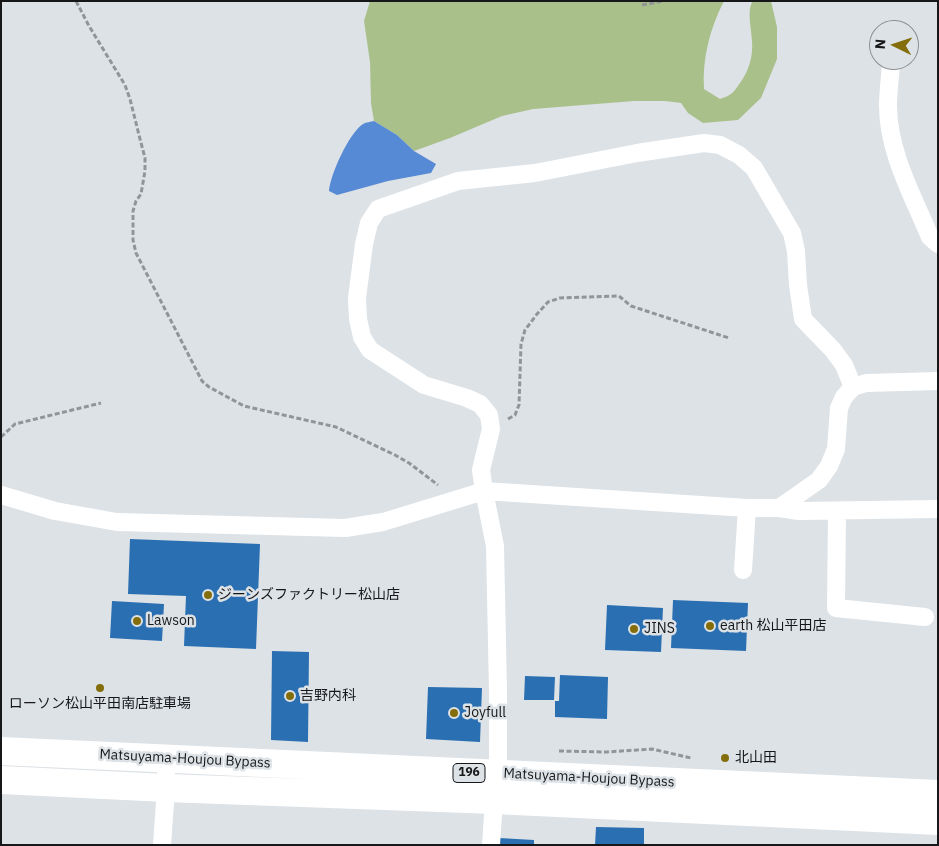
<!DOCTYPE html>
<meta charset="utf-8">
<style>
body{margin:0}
#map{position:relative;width:939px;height:846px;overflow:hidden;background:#dde2e6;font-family:"IBM Plex Sans",sans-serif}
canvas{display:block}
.frame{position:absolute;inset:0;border:2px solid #151719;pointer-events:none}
.north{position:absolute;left:869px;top:20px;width:50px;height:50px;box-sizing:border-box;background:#dde2e6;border:1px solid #8d9194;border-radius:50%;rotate:274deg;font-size:14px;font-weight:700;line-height:20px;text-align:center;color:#151719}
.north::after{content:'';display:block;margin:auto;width:18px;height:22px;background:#846e0c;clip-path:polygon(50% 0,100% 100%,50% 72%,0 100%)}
</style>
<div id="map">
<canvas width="939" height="846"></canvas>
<div class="frame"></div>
<div class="north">N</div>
</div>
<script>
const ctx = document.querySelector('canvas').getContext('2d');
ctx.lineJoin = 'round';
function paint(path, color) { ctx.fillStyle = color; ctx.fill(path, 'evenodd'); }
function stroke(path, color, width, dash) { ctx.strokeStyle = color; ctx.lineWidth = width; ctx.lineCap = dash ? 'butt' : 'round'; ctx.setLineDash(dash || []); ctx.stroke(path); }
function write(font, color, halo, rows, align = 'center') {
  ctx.font = font + ' "IBM Plex Sans","Noto Sans JP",sans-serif'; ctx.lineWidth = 5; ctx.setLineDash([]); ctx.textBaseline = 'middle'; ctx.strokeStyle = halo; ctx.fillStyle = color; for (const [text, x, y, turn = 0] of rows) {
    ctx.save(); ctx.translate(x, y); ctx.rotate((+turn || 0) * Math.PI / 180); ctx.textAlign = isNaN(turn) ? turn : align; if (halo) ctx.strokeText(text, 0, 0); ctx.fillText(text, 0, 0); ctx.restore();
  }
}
const green = new Path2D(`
 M370 1H724C710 28 702 59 704 89L720 99C732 95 733 93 740 83 747 73 751 63 752 51 754 37 745 11 753 1H771L777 27V59L761 98 738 120 703 123 688 113 681 103 665 101H634L533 109 502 116 450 138 414 151 397 135 374 121 371 103 370 62 364 21Z`);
const water = new Path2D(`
 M374 121 397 135 414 151 436 164 431 173 388 181 337 195 329 191C330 175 349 133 363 124 366 122 371 122 374 121Z`);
const building = new Path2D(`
 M130 539 260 544 256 649 184 646 186 596 128 594Z
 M673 600 748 603 746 651 671 648Z
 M112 601 164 604 162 641 110 638Z
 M607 605 663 608 661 652 605 650Z
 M272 651 309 652 308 742 271 740Z
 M560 675 608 677 607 719 555 717V701H559Z
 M525 676 555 677 554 700H524Z
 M428 687 482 688 480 742 426 739Z
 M596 827 644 828V845H595Z
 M499 838 534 840V845H499Z`);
const path = new Path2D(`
 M76 1 89 26 125 85 130 99 140 139 145 158V171L141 194 136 201 133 211V240L136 253 202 381 209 387 244 406 336 427 395 455 409 463 438 485
 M642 5 663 1
 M508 419 515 415 519 405 521 344 525 330 537 314 548 302 560 298 619 296 631 306 729 338
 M1 437 15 424 101 403
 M559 751 607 752 652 749 691 758`);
const minor = new Path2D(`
 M891 64C890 78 888 92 888 106 888 152 913 196 930 237L938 244
 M853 387 844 365 833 350 803 319 798 285 796 251 792 233 754 168 739 155 720 145 704 143 637 153 535 173 458 181 378 209 369 223 364 244 357 298 358 319 362 337 370 350 424 385 467 398 480 404 489 415 491 429 481 470 484 491 747 508H779L819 480 829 466 836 449 839 408 844 397 853 387 866 383 938 381
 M1 495 55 511 117 522 345 528 383 522 484 491 495 546 498 692V774L494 800 491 845
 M779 508 799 511 938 509
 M837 511 836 608 925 617
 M743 570 747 508
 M162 845 166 788V759`);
const trunk = new Path2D(`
 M1 751 938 794
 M1 780 166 788 494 800 938 821`);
const markers = [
 [208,595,5,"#846e0c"],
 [137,621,5,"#846e0c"],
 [710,626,5,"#846e0c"],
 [634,629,5,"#846e0c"],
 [100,688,5,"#846e0c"],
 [290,696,5,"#846e0c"],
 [454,713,5,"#846e0c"],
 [725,758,5,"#846e0c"]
];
const shields = [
 [469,773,32]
];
const shieldNames = [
 ["196",469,773]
];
const poiNames = [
 ["ジーンズファクトリー松山店",218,595],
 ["Lawson",147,621],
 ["earth 松山平田店",720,626],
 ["JINS",644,629],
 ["吉野内科",300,696],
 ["ローソン松山平田南店駐車場",100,704,"center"],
 ["Joyfull",464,713],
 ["北山田",735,758]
];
const streetNames = [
 ["Matsuyama-Houjou Bypass",185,759,3],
 ["Matsuyama-Houjou Bypass",589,778,3]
];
paint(green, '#a9c08b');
paint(water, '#578ad5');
paint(building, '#2a6fb2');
stroke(path, '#919598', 3, [5, 2.5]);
stroke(minor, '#fff', 18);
stroke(trunk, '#fff', 28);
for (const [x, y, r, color] of markers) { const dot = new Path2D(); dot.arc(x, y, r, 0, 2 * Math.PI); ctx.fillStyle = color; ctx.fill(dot); stroke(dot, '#dde2e6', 2); }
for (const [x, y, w] of shields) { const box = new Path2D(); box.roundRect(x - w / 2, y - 9.5, w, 19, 4); ctx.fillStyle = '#dde2e6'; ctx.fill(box); stroke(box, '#151719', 1); }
write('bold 12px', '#151719', null, shieldNames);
write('14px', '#151719', '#dde2e6', poiNames, 'left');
write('14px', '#151719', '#dde2e6', streetNames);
</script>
